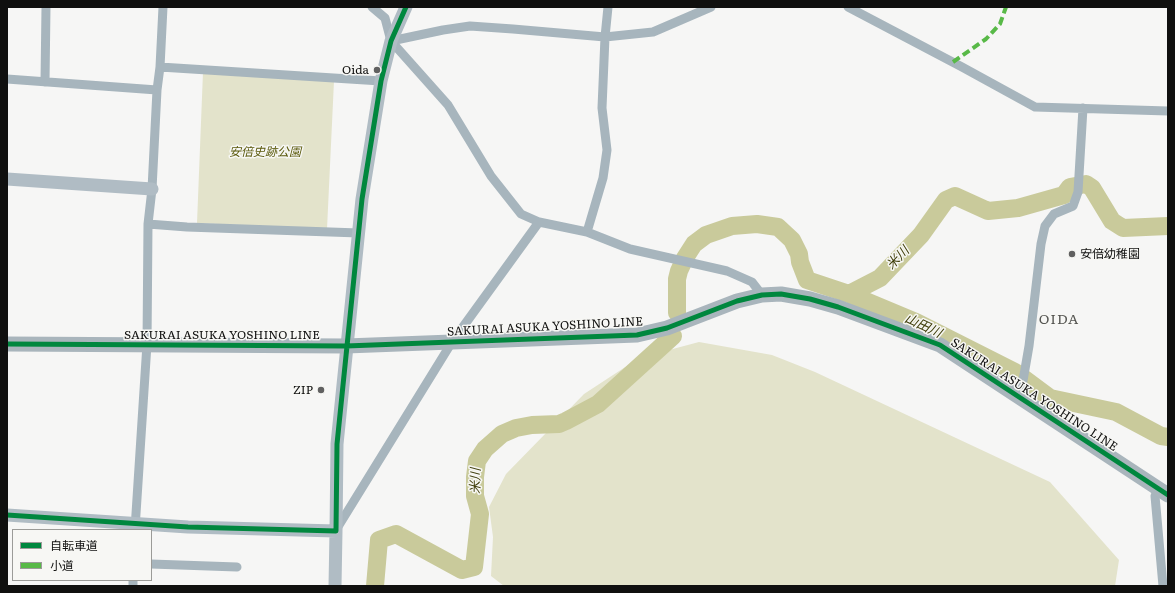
<!DOCTYPE html>
<meta charset="utf-8">
<style>
body{margin:0}
#map{position:relative;width:1175px;height:593px;overflow:hidden;background:#f6f6f5;font-family:Literata,"Noto Sans JP",serif}
canvas{display:block}
.frame{position:absolute;inset:0;border:8px solid #10100f;pointer-events:none}
.legend{position:absolute;left:12px;top:529px;width:140px;height:52px;box-sizing:border-box;background:#f7f7f4;border:1px solid #9b9b98;margin:0;padding:5px 7px;list-style:none;font-size:12px;color:#10100f}
.legend li{display:flex;align-items:center;gap:8px;height:20px}
.legend b{width:20px;border:1px solid #9b9b98}
</style>
<div id="map">
<canvas width="1175" height="593"></canvas>
<div class="frame"></div>
<ul class="legend">
<li><b style="height:5px;background:#00873e"></b>自転車道</li>
<li><b style="height:5px;background:#58b947"></b>小道</li>
</ul>
</div>
<script>
const ctx = document.querySelector('canvas').getContext('2d');
ctx.lineJoin = 'round';
function paint(path, color) { ctx.fillStyle = color; ctx.fill(path, 'evenodd'); }
function stroke(path, color, width, dash) { ctx.strokeStyle = color; ctx.lineWidth = width; ctx.lineCap = dash ? 'butt' : 'round'; ctx.setLineDash(dash || []); ctx.stroke(path); }
function write(font, color, halo, rows, align = 'center') {
  ctx.font = font + ' Literata,"Noto Sans JP",serif'; ctx.lineWidth = 3; ctx.setLineDash([]); ctx.textBaseline = 'middle'; ctx.strokeStyle = halo; ctx.fillStyle = color; for (const [text, x, y, turn = 0] of rows) {
    ctx.save(); ctx.translate(x, y); ctx.rotate((+turn || 0) * Math.PI / 180); ctx.textAlign = isNaN(turn) ? turn : align; if (halo) ctx.strokeText(text, 0, 0); ctx.fillText(text, 0, 0); ctx.restore();
  }
}
const green = new Path2D(`
 M203 72 334 81 327 229 197 223Z
 M699 342 772 355 815 372 1050 482 1119 560 1115 586H504L491 576 493 537 489 507 506 474 584 394 639 358Z`);
const river = new Path2D(`
 M849 294 880 278 921 235 946 200 955 196 988 211 1018 208 1064 195 1070 187 1086 184 1092 188 1112 221 1123 228 1168 226
 M677 313V279L679 271 685 258 694 244 706 235 732 226 757 224 778 227 792 240 799 254 800 262 807 280 849 294 916 322 1015 372 1050 398 1116 412 1161 436 1168 437
 M375 586 379 540 396 534 462 570 474 567 480 514 475 496V477L477 461 485 449 502 434 516 428 532 425 559 424 566 421 598 404 673 336`);
const street = new Path2D(`
 M372 7 385 18 391 41 448 105 491 176 521 214 539 222 587 232 630 249 727 271 752 282 762 295
 M848 7 962 67 1035 107 1168 111
 M391 41 443 30 470 26 513 29 605 37 653 32 711 7
 M160 67 381 81
 M7 79 157 90
 M45 82 46 7
 M148 224 187 227 359 233
 M587 232 603 178 607 150 602 108 605 37 608 7
 M1020 398 1029 346 1041 244 1045 226 1054 214 1073 206 1078 192 1083 108
 M1158 489 1155 496 1163 586
 M135 529 147 344 148 224 152 189 157 90 160 67 163 7
 M336 530 452 342 539 222
 M151 564 237 567
 M133 586V580`);
const secondary = new Path2D(`
 M7 179 152 189
 M7 515 188 527 336 531 337 444 362 199 381 81 391 41 406 7
 M335 586 336 531`);
const primary = new Path2D(`
 M7 344 346 346 637 335 667 328 737 301 762 295 781 294 810 299 838 307 940 345 1168 495`);
const quiet = new Path2D(`
 M953 62 986 39 1000 24 1006 7`);
const cycleway = new Path2D(`
 M7 344 346 346 637 335 667 328 737 301 762 295 781 294 810 299 838 307 940 345 1168 495
 M7 515 188 527 336 531 337 444 362 199 381 81 391 41 406 7`);
const markers = [
 [377,70,4,"#606060"],
 [1072,254,4,"#606060"],
 [321,390,4,"#606060"]
];
const poiNames = [
 ["Oida",369,70],
 ["安倍幼稚園",1080,254,"left"],
 ["ZIP",313,390]
];
const parkNames = [
 ["安倍史跡公園",265,152]
];
const streetNames = [
 ["SAKURAI ASUKA YOSHINO LINE",545,327,-3],
 ["SAKURAI ASUKA YOSHINO LINE",222,335],
 ["SAKURAI ASUKA YOSHINO LINE",1034,395,33]
];
const waterNames = [
 ["米川",898,258,-46],
 ["山田川",923,326,25],
 ["米川",476,481,-89]
];
const quarterNames = [
 ["OIDA",1059,320]
];
paint(green, '#e3e3cb');
stroke(river, '#c9ca9b', 18);
stroke(street, '#a7b5bd', 9);
stroke(secondary, '#b0bcc4', 13);
stroke(primary, '#a9b5bc', 15);
stroke(quiet, '#58b947', 4, [8, 4]);
stroke(cycleway, '#00873e', 5);
for (const [x, y, r, color] of markers) { const dot = new Path2D(); dot.arc(x, y, r, 0, 2 * Math.PI); ctx.fillStyle = color; ctx.fill(dot); stroke(dot, '#f7f7f4', 1.5); }
write('12px', '#10100f', '#f7f7f4', poiNames, 'right');
write('italic 12px', '#5b5a0c', '#f7f7f4', parkNames);
write('12px', '#10100f', '#f7f7f4', streetNames);
write('italic 13px', '#403f0b', '#f7f7f4', waterNames);
ctx.letterSpacing = '1px';
write('14px', '#555552', '#f7f7f4', quarterNames);
ctx.letterSpacing = '0px';
</script>
